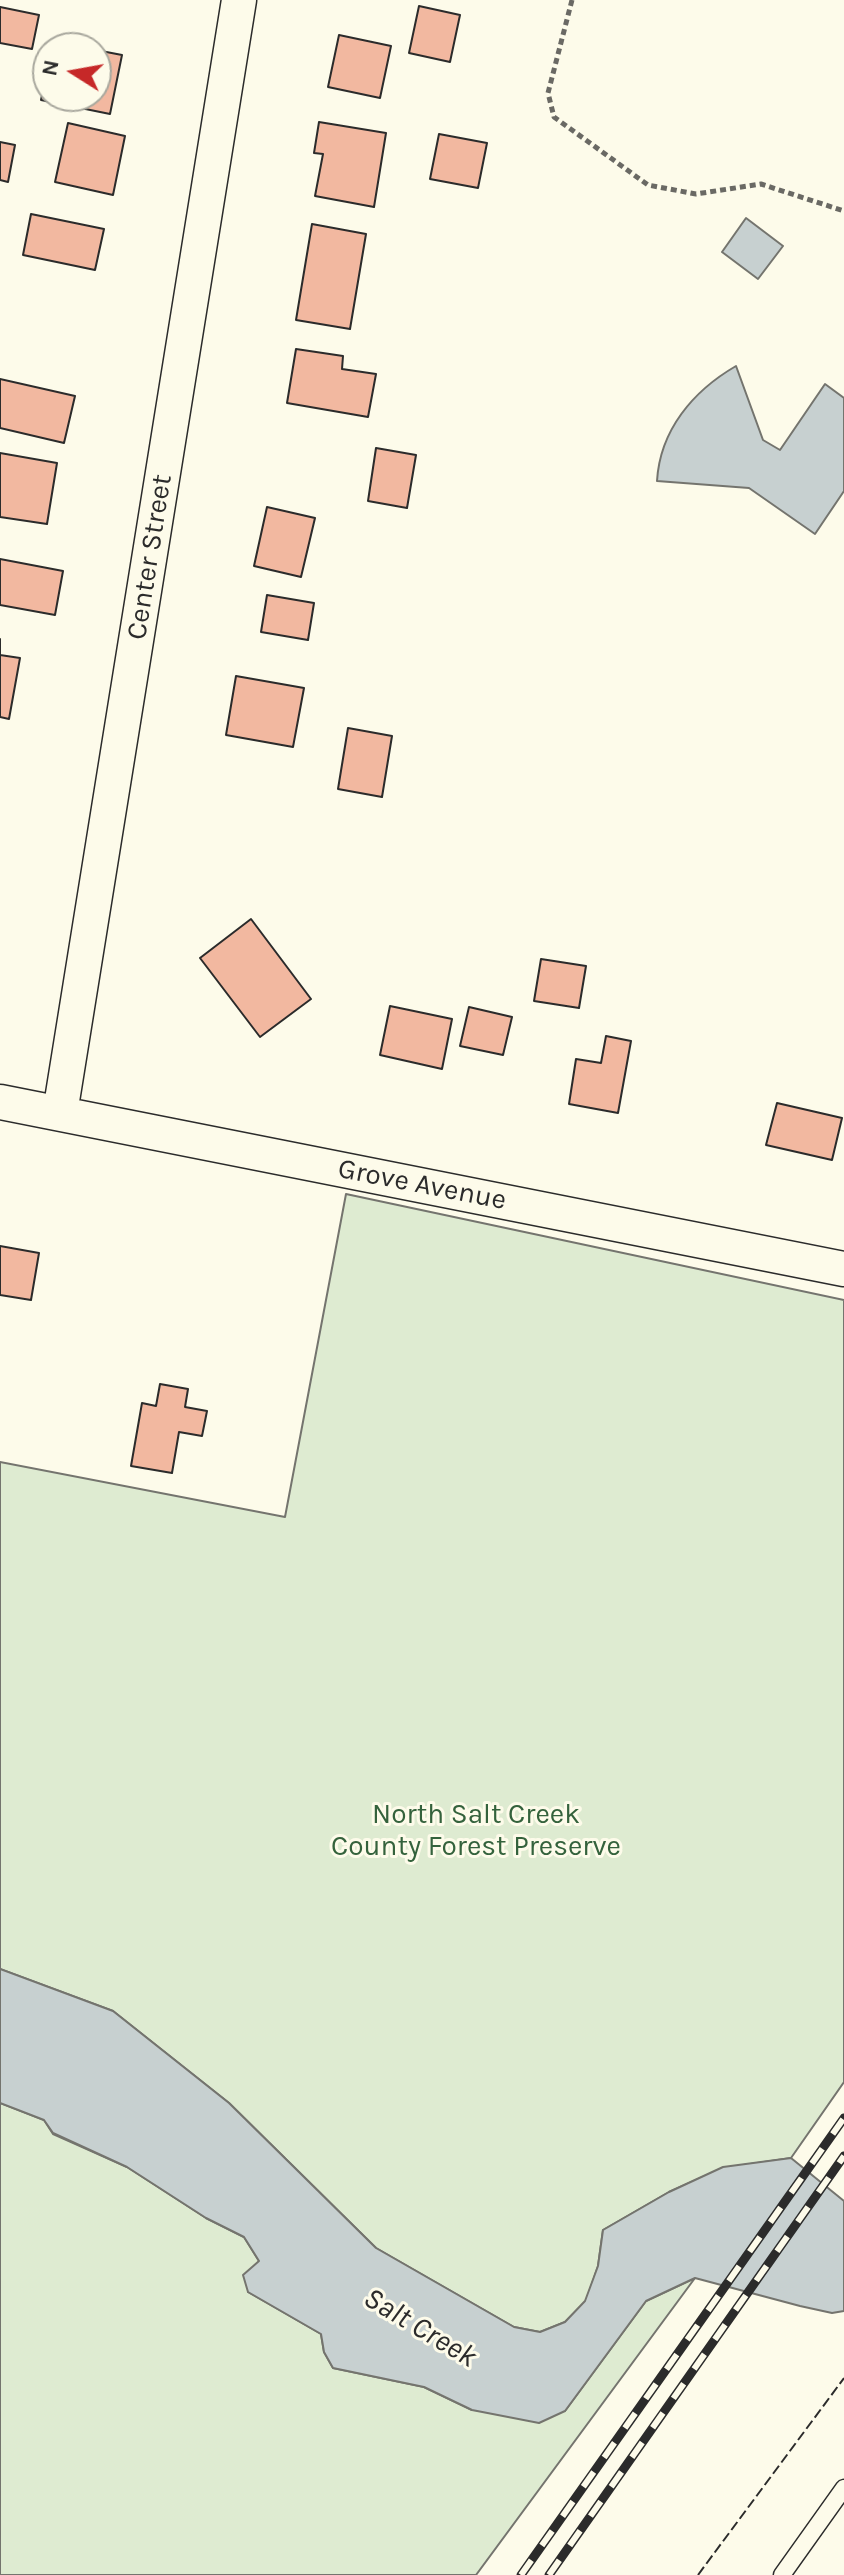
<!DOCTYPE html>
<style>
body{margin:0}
#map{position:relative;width:844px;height:2575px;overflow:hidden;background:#fdfbea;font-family:Karla,sans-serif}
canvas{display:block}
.north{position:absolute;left:32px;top:32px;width:80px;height:80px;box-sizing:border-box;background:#fdfbea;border:2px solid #a9a89e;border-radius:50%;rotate:281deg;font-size:22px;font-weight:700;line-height:32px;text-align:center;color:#2b2b2b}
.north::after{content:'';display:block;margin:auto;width:28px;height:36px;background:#c62828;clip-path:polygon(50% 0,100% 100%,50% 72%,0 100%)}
</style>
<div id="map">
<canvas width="844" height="2575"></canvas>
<div class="north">N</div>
</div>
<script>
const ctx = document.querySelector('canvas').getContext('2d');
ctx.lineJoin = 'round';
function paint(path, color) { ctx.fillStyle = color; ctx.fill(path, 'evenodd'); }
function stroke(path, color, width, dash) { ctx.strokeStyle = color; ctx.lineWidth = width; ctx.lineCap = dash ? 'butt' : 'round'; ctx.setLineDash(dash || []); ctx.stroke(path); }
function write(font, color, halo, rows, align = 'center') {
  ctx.font = font + ' Karla,sans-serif'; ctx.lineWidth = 6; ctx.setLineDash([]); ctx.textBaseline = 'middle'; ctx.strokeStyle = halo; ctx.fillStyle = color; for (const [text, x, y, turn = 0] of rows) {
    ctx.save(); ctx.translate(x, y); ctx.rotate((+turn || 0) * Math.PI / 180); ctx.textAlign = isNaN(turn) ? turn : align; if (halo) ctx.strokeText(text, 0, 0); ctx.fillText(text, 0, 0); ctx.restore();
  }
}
const green = new Path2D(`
 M346 1194 844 1300V2082L791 2158 723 2168 669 2192 603 2230 598 2266 586 2301 565 2322 540 2332 514 2327 376 2248 229 2103 113 2011 0 1969V1462L285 1517Z
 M0 2103 44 2120 53 2134 127 2167 206 2218 244 2237 259 2261 248 2292 321 2334 324 2352 333 2368 424 2387 472 2410 565 2411 646 2301 695 2278 476 2575H0Z`);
const water = new Path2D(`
 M746 218 783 246 758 279 722 252Z
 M736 366 763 440 780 450 825 384 844 398V491L815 534 749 488 657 481C660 430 693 391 736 366Z
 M0 1969 113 2011 229 2103 376 2248 514 2327 540 2332 565 2322 585 2301 598 2266 603 2230 669 2192 723 2167 791 2158 844 2201V2311L832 2313 800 2306 695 2278 646 2301 565 2411 539 2423 472 2410 424 2387 333 2368 324 2352 321 2334 248 2292 243 2275 259 2261 244 2237 206 2218 127 2167 53 2133 44 2120 0 2103Z`);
const building = new Path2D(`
 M419 6 460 15 450 62 409 53Z
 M0 7 39 15 32 49 0 43Z
 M339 35 391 46 380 98 328 87Z
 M53 41 87 48H52Z
 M96 50 122 55 110 114 41 100 48 66V96H96Z
 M319 122 386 133 374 207 315 196 323 154 314 153Z
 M68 123 125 136 113 195 55 182Z
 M439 134 487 143 478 188 430 179Z
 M0 142 15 145 8 182 0 180Z
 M31 214 104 229 95 270 23 255Z
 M312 224 366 234 350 329 296 320Z
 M296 349 343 356 342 369 376 374 368 417 287 403Z
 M0 379 75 396 64 443 0 428Z
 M376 448 416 455 407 508 368 501Z
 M0 453 57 463 47 524 0 517Z
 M267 507 315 518 301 577 254 566Z
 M0 559 63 571 55 615 0 605Z
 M267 595 314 603 308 640 261 632Z
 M0 639V655L20 658 9 719 0 717Z
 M236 676 304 688 293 747 226 735Z
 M348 728 392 736 382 797 338 789Z
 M251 919 311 999 260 1037 200 958Z
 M541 959 586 966 579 1008 534 1001Z
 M390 1006 452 1019 442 1069 380 1055Z
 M469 1007 512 1017 503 1055 460 1046Z
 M606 1036 631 1041 618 1113 569 1104 576 1059 601 1063Z
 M777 1103 842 1118 832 1160 766 1145Z
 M0 1246 39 1253 31 1300 0 1295Z
 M160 1384 188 1389 185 1407 207 1411 202 1436 179 1432 172 1473 131 1466 142 1403 156 1406Z`);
const path = new Path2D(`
 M572 0 548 93 554 117 648 185 696 194 761 184 844 211`);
const service = new Path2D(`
 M782 2575 844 2488`);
const minor = new Path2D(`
 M0 1102 844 1269
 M60 1113 239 0`);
const rail = new Path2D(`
 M521 2575 844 2118
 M549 2575 844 2156`);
const fence = new Path2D(`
 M698 2575 844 2378`);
const streetNames = [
 ["Center Street",150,557,-81],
 ["Grove Avenue",422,1185,11]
];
const parkNames = [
 ["North Salt Creek",476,1815],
 ["County Forest Preserve",476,1847]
];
const waterNames = [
 ["Salt Creek",420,2328,31]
];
paint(green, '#deebd1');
stroke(green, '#74746e', 2);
paint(water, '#c7d0d0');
stroke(water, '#74746e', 2);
paint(building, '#f2b8a0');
stroke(building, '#2b2b2b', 2);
stroke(service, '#2b2b2b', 19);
stroke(minor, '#2b2b2b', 37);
stroke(path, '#6a6964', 5, [6, 4]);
stroke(service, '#fdfbea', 16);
stroke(minor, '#fdfbea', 34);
stroke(rail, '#2b2b2b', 9);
stroke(rail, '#fdfbea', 6, [18]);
stroke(fence, '#2b2b2b', 2, [10, 4]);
write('28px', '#2b2b2b', '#fdfbea', streetNames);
write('28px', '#34623c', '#fdfbea', parkNames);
write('italic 30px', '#2b2b2b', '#fdfbea', waterNames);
</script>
